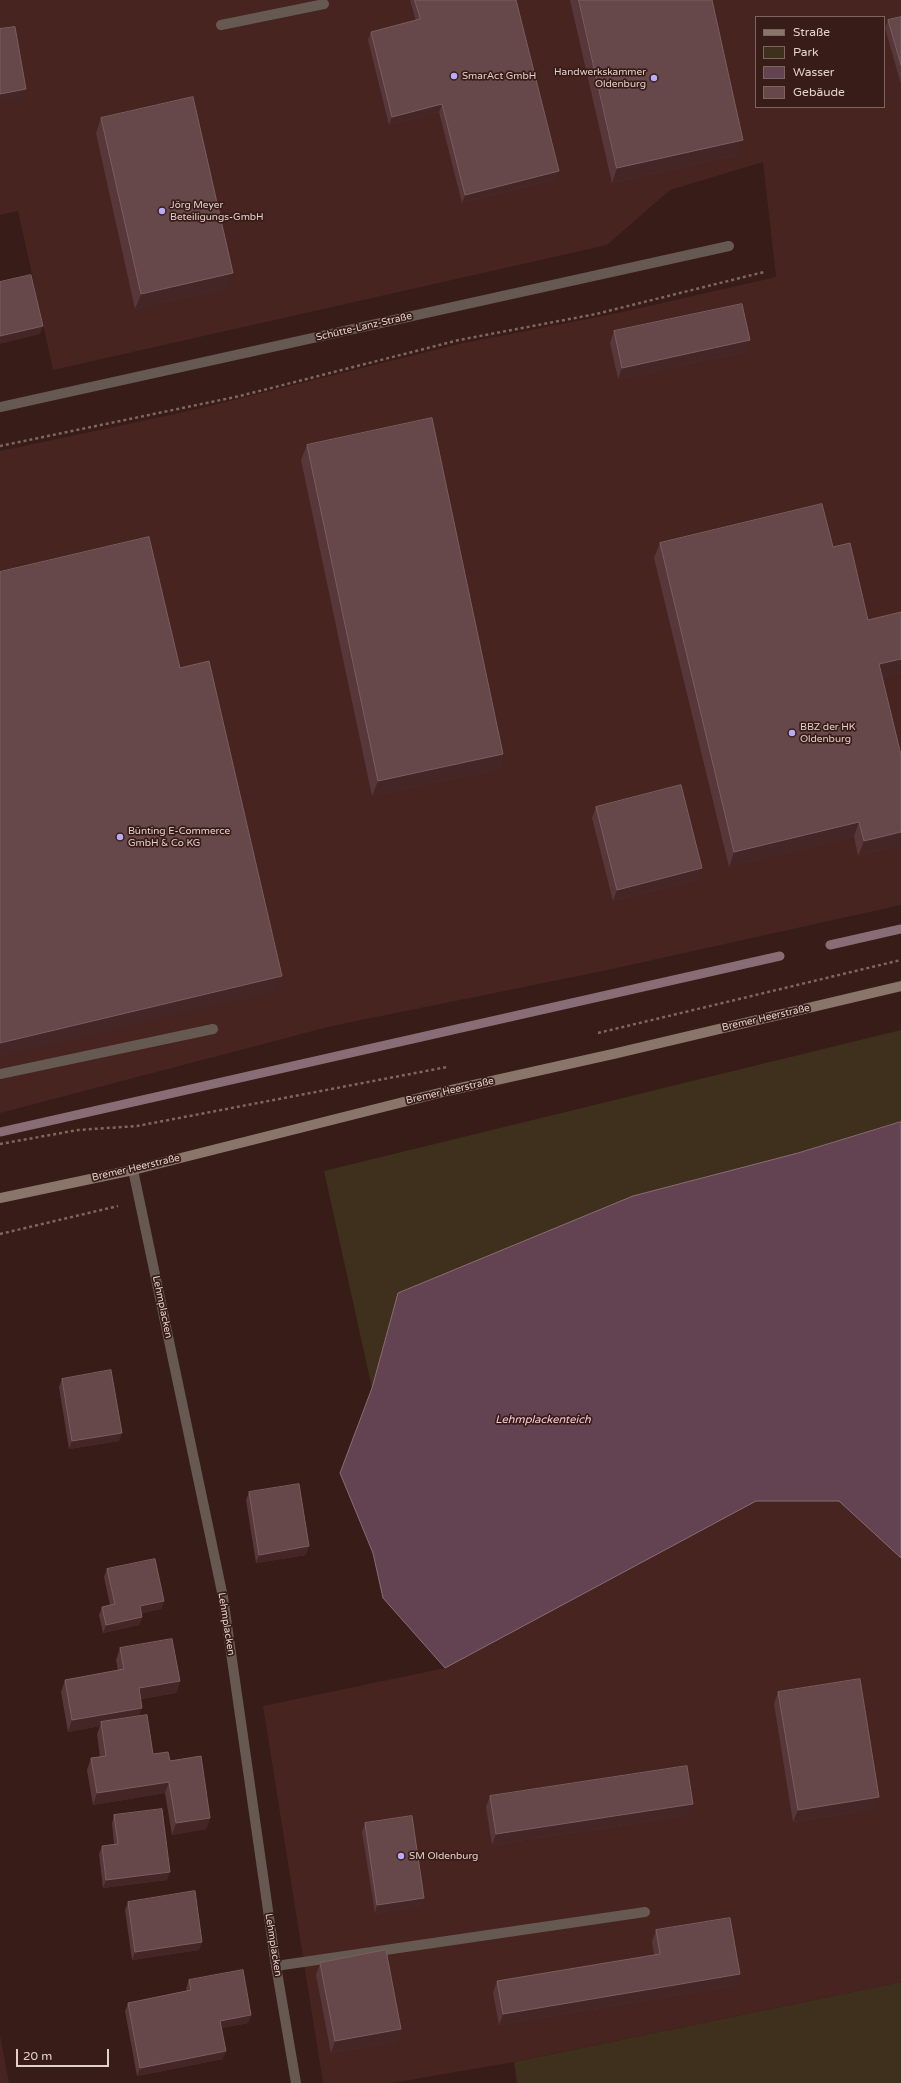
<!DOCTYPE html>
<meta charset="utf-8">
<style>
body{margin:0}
#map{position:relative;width:901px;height:2083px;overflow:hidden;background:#381c17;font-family:"Varela Round",sans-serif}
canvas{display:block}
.legend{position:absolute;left:755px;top:16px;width:130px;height:92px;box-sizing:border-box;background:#381c17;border:1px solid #7c645f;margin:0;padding:5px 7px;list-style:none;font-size:12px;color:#e3d0cc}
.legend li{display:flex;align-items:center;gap:8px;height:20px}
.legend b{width:20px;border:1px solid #7c645f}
.scale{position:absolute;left:16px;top:2049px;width:93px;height:18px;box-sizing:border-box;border:2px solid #e3d0cc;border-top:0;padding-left:5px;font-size:12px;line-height:14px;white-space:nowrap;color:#e3d0cc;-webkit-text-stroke:3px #381c17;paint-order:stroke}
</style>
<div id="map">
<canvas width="901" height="2083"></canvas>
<ul class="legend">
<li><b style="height:5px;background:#8a756a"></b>Straße</li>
<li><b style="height:11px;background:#3f2f1d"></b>Park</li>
<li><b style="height:11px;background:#634351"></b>Wasser</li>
<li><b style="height:11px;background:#66484b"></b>Gebäude</li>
</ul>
<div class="scale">20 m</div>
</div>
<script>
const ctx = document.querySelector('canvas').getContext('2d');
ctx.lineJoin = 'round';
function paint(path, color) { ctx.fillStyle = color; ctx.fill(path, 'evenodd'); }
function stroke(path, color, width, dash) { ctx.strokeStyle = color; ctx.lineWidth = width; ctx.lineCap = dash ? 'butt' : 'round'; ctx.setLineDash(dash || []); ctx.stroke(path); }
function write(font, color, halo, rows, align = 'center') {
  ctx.font = font + ' "Varela Round",sans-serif'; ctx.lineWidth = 3.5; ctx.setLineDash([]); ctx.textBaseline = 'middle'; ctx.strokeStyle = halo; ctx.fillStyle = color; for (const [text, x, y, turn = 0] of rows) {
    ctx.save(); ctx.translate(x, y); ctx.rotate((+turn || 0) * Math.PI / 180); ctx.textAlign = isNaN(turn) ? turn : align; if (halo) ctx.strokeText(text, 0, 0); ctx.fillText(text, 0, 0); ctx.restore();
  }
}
const built = new Path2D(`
 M0 0H901V905L603 971 332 1026 0 1113V451L189 411 459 344 618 313 776 277 763 162 670 190 607 245 53 370 18 211 0 215ZM756 17H884V107H756Z
 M756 1501H839L901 1558V1982L514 2062 392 2083H323L263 1706 445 1668Z
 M0 2035 9 2083H0Z`);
const green = new Path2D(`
 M901 1030V1122L798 1153 398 1293 372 1388 324 1171Z
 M901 1982V2083H517L514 2062Z`);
const water = new Path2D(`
 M901 1122V1558L839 1501H756L445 1668 383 1598 373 1553 340 1473 372 1388 398 1293 633 1196 798 1153Z`);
const stream = new Path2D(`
 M830 945 901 929
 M0 1132 780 956`);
const path = new Path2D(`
 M0 446 240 396 459 340 596 314 764 272
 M598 1033 901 960
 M0 1144 78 1130 137 1126 447 1067
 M0 1234 118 1206`);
const lane = new Path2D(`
 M221 25 324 4
 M0 1074 213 1029
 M276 1966 645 1912`);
const street = new Path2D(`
 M0 407 729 246
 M133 1170 223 1597 276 1966 296 2083`);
const secondary = new Path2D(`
 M0 1198 133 1170 447 1091 613 1054 901 986`);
const wall = new Path2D(`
 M410 0H516L556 179 462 203 439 112 389 125 368 40 371 32 416 21Z
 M570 0H712L737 155 612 183Z
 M901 17V84L885 28 888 20Z
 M101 118 227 288 135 309 96 133Z
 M614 331 750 340 745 352 618 379 610 343Z
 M307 445 503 754 498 769 372 796 301 460Z
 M660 543 833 547 868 620 901 612V672L882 677 901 755V845L858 856 854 836 729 867 654 558Z
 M596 807 698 880 613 901 592 818Z
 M62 1379 119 1441 69 1449 59 1387Z
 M249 1492 306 1555 256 1563 246 1500Z
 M107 1569 164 1601 161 1609 142 1613V1617L139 1625 103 1633 99 1615 102 1607 110 1605 104 1577Z
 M120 1648 180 1681 176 1693 141 1699 139 1716 153 1754 170 1761 210 1818 206 1829 172 1835 165 1793 93 1805 87 1770 91 1758 100 1757 97 1734 100 1726 68 1732 61 1692 65 1680 118 1671 116 1660Z
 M778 1692 875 1809 793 1822 774 1704Z
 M490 1796 689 1815 492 1845 486 1807Z
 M114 1815 167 1880 103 1888 99 1854 102 1846 114 1844 112 1823Z
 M365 1823 421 1906 375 1913 362 1832Z
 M128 1902 199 1950 132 1960 125 1910Z
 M656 1930 735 1985 499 2025 493 1993 497 1981 654 1955 652 1942Z
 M320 1963 401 2029 396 2041 331 2053 316 1975Z
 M189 1980 251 2015 248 2023 222 2028 223 2059 137 2076 125 2011 128 2003 187 1991 186 1988Z`);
const shadedWall = new Path2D(`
 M26 89 23 98 0 102V94Z
 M442 104 439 112 389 125 392 117Z
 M743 140 737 155 612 183 617 168Z
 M559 171 556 179 462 203 465 195Z
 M233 273 227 288 135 309 141 294Z
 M43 326 40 334 0 344V336Z
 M750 340 745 352 618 379 622 368Z
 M901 659V672L874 679 879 664Z
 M503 754 498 769 372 796 378 781Z
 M859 822 854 836 729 867 734 852Z
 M901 832V845L858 856 864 841Z
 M702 868 698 880 613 901 617 890Z
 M282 976 277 991 0 1057V1043Z
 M122 1433 119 1441 69 1449 72 1441Z
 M309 1546 306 1555 256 1563 259 1555Z
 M164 1601 161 1609 137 1615 140 1606Z
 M142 1617 139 1625 103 1633 106 1625Z
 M180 1681 176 1693 134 1700 139 1688Z
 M142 1708 138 1719 101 1722 100 1726 68 1732 72 1720Z
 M169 1782 165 1793 93 1805 97 1793Z
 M879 1797 875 1809 793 1822 798 1810Z
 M693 1804 689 1815 492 1845 496 1834Z
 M210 1818 206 1829 172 1835 176 1823Z
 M170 1872 167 1880 103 1888 106 1880Z
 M424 1898 421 1906 375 1913 377 1905Z
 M202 1942 199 1950 132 1960 135 1952Z
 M740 1974 735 1985 499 2025 503 2014Z
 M251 2015 248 2023 217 2029 220 2021Z
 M401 2029 396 2041 331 2053 335 2041Z
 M226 2051 223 2059 137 2076 140 2068Z`);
const building = new Path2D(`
 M415 0H516L559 171 465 195 442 104 392 117 371 32 420 19Z
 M579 0H712L743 140 617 168Z
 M901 17V65L888 20Z
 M15 27 26 89 0 94V29Z
 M193 97 233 273 141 294 101 118Z
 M31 275 43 326 0 336V282Z
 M742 304 750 340 622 368 614 331Z
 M432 418 503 754 378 781 307 445Z
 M822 504 833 547 850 543 868 620 901 612V659L879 664 901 755V832L864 841 859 822 734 852 660 543Z
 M149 537 180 668 209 661 282 976 0 1043V572Z
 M681 785 702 868 617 890 596 807Z
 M111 1370 122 1433 72 1441 62 1379Z
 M299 1484 309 1546 259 1555 249 1492Z
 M155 1559 164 1601 140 1606 142 1617 106 1625 102 1607 115 1604 107 1569Z
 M172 1639 180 1681 139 1688 142 1708 72 1720 65 1680 124 1669 120 1648Z
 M860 1679 879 1797 798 1810 778 1692Z
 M147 1715 153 1754 168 1752 170 1761 201 1756 210 1818 176 1823 169 1782 97 1793 91 1758 106 1756 101 1722Z
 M687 1766 693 1804 496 1834 490 1796Z
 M162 1809 170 1872 106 1880 102 1846 118 1844 114 1815Z
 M412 1816 424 1898 377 1905 365 1823Z
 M195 1891 202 1942 135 1952 128 1902Z
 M730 1918 740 1974 503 2014 497 1981 660 1954 656 1930Z
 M386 1950 401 2029 335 2041 320 1963Z
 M243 1970 251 2015 220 2021 226 2051 140 2068 128 2003 191 1990 189 1980Z`);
const markers = [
 [454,76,4,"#b9abf7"],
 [654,78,4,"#b9abf7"],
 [162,211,4,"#b9abf7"],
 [792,733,4,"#b9abf7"],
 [120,837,4,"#b9abf7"],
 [401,1856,4,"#b9abf7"]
];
const poiNames = [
 ["Handwerkskammer",646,72,"right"],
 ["Oldenburg",646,84,"right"],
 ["SmarAct GmbH",462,76],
 ["Jörg Meyer",170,205],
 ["Beteiligungs-GmbH",170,217],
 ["BBZ der HK",800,727],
 ["Oldenburg",800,739],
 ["Bünting E-Commerce",128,831],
 ["GmbH & Co KG",128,843],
 ["SM Oldenburg",409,1856]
];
const streetNames = [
 ["Schütte-Lanz-Straße",364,327,-13],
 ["Bremer Heerstraße",766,1018,-13],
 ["Bremer Heerstraße",450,1091,-13],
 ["Bremer Heerstraße",136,1168,-13],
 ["Lehmplacken",162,1307,78],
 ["Lehmplacken",226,1624,81],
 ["Lehmplacken",273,1945,81]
];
const waterNames = [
 ["Lehmplackenteich",543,1420]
];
paint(built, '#47241f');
paint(green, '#3f2f1d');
paint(water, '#634351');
stroke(water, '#896d76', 1);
stroke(stream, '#896d76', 9);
stroke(path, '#7f6662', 2.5, [3, 3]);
stroke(lane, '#655952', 10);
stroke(street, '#655952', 10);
stroke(secondary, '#8a756a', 10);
paint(wall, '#58373b');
paint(shadedWall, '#452626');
paint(building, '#66484b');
stroke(building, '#7a5d5f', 1);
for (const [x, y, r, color] of markers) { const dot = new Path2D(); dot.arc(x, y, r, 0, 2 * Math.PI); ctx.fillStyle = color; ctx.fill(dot); stroke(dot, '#381c17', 1.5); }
write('10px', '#e3d0cc', '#381c17', poiNames, 'left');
write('10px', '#e3d0cc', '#381c17', streetNames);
write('italic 11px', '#fcc8dd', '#381c17', waterNames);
</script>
